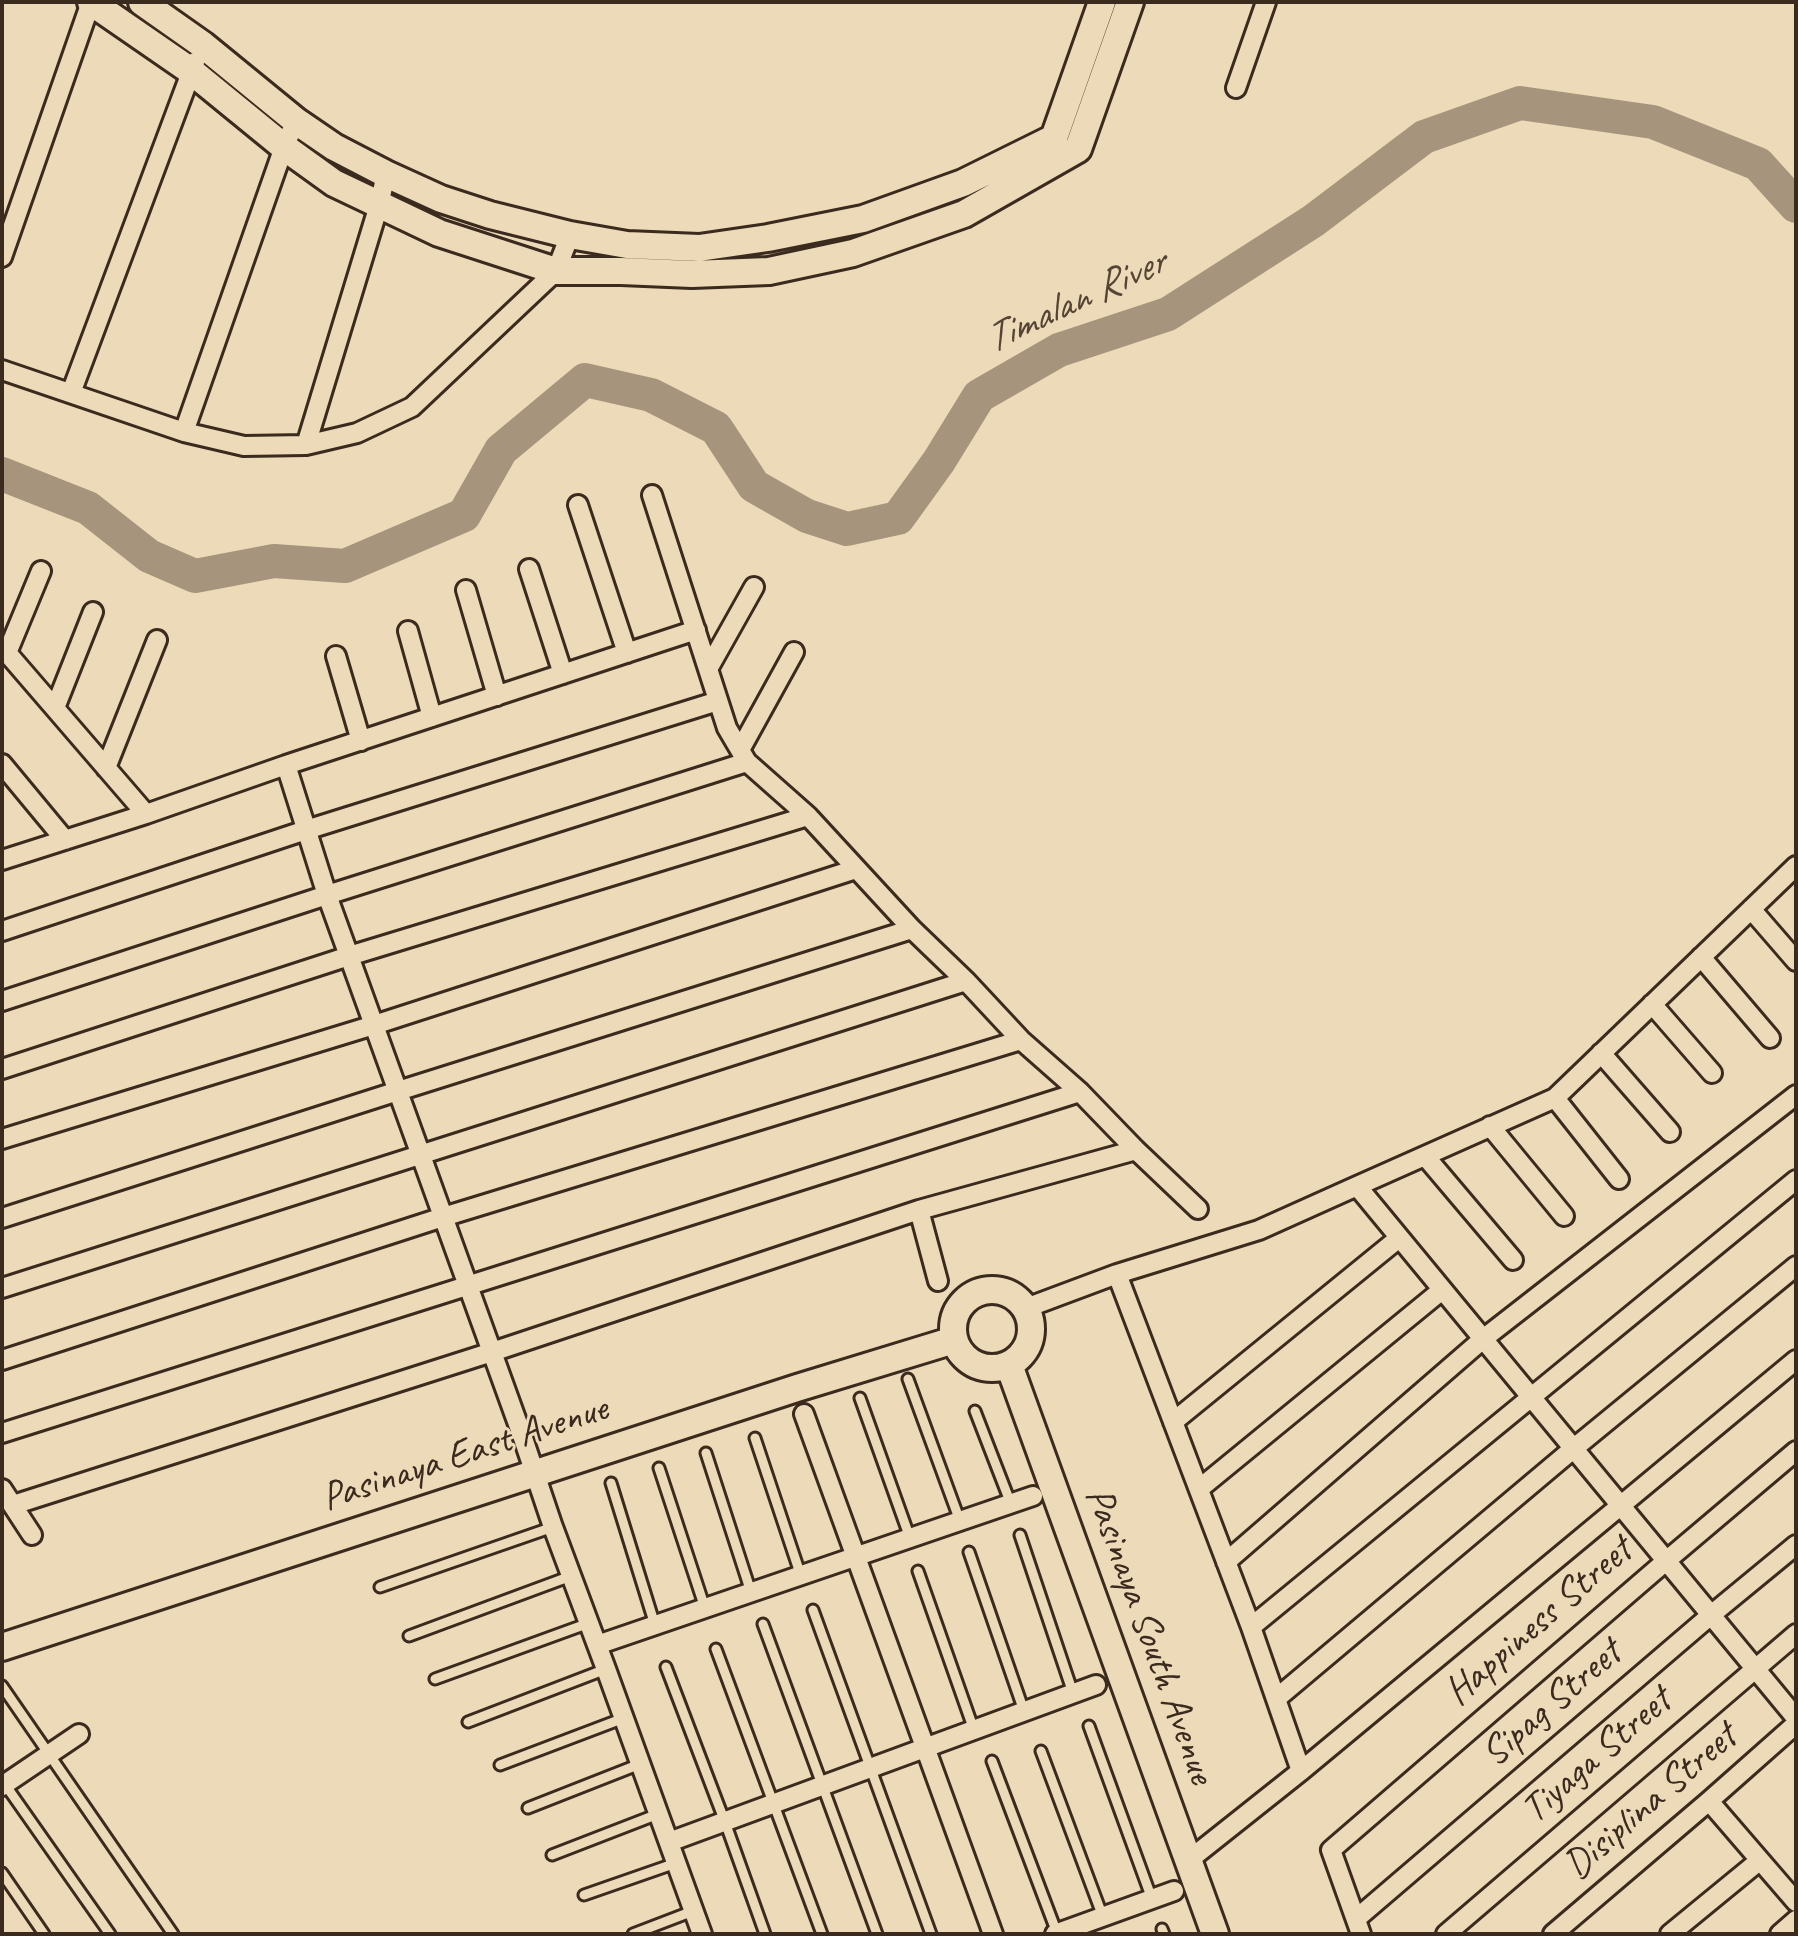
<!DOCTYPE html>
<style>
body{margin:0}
#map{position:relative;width:1798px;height:1936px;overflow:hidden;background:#eddab8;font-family:Caveat,sans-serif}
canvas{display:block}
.frame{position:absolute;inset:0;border:4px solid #3b2a1e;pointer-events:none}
</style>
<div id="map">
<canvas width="1798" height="1936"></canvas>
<div class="frame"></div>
</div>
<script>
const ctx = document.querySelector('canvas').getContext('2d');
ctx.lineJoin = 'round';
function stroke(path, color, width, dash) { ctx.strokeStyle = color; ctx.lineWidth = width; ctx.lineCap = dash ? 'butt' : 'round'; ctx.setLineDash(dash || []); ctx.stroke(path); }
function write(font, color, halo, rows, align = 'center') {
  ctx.font = font + ' Caveat,sans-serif'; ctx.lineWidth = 6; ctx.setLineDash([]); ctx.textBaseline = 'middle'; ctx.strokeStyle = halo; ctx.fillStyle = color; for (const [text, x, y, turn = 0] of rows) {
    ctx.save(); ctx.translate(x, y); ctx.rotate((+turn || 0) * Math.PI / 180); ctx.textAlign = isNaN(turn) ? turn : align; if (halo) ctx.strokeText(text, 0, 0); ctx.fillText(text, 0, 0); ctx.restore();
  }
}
const river = new Path2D(`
 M2 474 88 508 149 556 195 576 274 561 345 566 464 515 501 450 585 380 651 395 716 428 754 486 807 516 847 529 898 518 939 461 979 396 1059 350 1168 314 1313 221 1424 137 1520 103 1653 122 1758 164 1796 206`);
const lane = new Path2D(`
 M908 1379 960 1521
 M860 1398 910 1538
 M975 1411 1011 1504
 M755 1438 801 1576
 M706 1453 751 1592
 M659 1468 705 1608
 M611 1483 655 1625
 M1020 1535 1073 1693
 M969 1552 1024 1711
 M918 1571 974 1730
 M380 1587 553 1527
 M813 1610 931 1934
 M763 1624 877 1934
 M409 1636 571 1576
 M716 1649 822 1934
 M666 1667 725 1822 765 1934
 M435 1679 589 1623
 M2 1686 173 1934
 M468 1722 606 1669
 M1089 1726 1152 1899
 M1041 1751 1103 1917
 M992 1761 1057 1933
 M500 1765 624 1718
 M4 1783 110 1934
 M528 1808 640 1764
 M552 1855 658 1814
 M2 1873 44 1934
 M584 1895 676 1863
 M1162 1929 1164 1934
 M633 1934 693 1911`);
const street = new Path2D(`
 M1236 88 1266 2
 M2 257 91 2
 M2 370 184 432 244 446 306 445 357 433 412 407 556 271 570 235
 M71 393 195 62
 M184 432 284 147 296 121
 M306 445 379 205 386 174
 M652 495 727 728 747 762 808 816 912 929 966 981 1021 1040 1080 1092 1136 1150 1198 1209
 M578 505 627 653
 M529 569 563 674
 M466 590 497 696
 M408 631 432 717
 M2 647 146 814
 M7 653 41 571
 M336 656 361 741
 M708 669 754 587
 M55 708 93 612
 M740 750 794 652
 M2 764 65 840
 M286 765 696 630
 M106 768 157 640
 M2 860 146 814 286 765 327 895 523 1438 553 1527 606 1669 702 1934
 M1751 909 1796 961
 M2 931 306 830 718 701
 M1701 957 1770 1038
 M2 1001 327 895 747 762
 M1652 1004 1712 1073
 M1601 1053 1670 1132
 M2 1069 349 956 808 816
 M1555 1098 1619 1179
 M1490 1126 1564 1216
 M2 1139 374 1025 856 869
 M1425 1156 1513 1260
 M1357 1186 1555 1098 1796 866
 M919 1210 938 1281
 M2 1218 398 1091 912 929
 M1117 1274 1251 1627 1301 1771
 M2 1288 966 981
 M1026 1308 1117 1274 1259 1230 1357 1186 1796 1718
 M2 1360 443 1217 1021 1040
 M804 1414 993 1934
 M1173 1422 1399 1238
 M2 1433 1080 1092
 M2 1489 32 1535
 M1199 1489 1442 1290
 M13 1505 492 1352 919 1210 1136 1150
 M1226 1562 1483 1339 1796 1095
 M1251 1627 1796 1180
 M597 1645 1033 1496
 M1277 1698 1573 1449 1796 1266
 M2 1786 79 1734
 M1709 1801 1796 1902
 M669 1842 1096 1685
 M1189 1860 1301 1771 1796 1360
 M1356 1919 1711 1615 1796 1545
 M1055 1934 1174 1891
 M1361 1934 1331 1850 1666 1561 1796 1451
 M1446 1934 1796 1634
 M1553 1934 1709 1801 1796 1724
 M1670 1934 1759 1861
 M1780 1934 1796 1920`);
const secondary = new Path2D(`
 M91 2 191 71 284 147 334 183 439 233 556 271H621L692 274 769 271 853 253 964 214 1078 149 1130 2
 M142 2 203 45 296 121 334 147 386 174 441 199 490 215 570 235 627 245 699 248 768 238 863 219 963 183 1054 138 1102 2
 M953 1329a39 39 0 1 1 78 0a39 39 0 1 1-78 0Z
 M1009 1365 1215 1934
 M2 1647 797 1388 954 1340`);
const streetNames = [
 ["Pasinaya East Avenue",465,1454,-18],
 ["Happiness Street",1539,1622,-41],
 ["Pasinaya South Avenue",1149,1636,70],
 ["Sipag Street",1552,1704,-41],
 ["Tiyaga Street",1597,1756,-41],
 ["Disiplina Street",1651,1802,-41]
];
const waterNames = [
 ["Timalan River",1075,302,-25]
];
stroke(river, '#a7947c', 34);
stroke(lane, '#3b2a1e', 15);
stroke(street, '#3b2a1e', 24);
stroke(secondary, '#3b2a1e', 32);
stroke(lane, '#eddab8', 9);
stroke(street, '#eddab8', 18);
stroke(secondary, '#eddab8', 26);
write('40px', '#3b2a1e', '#eddab8', streetNames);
write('italic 42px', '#564436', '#eddab8', waterNames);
</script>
